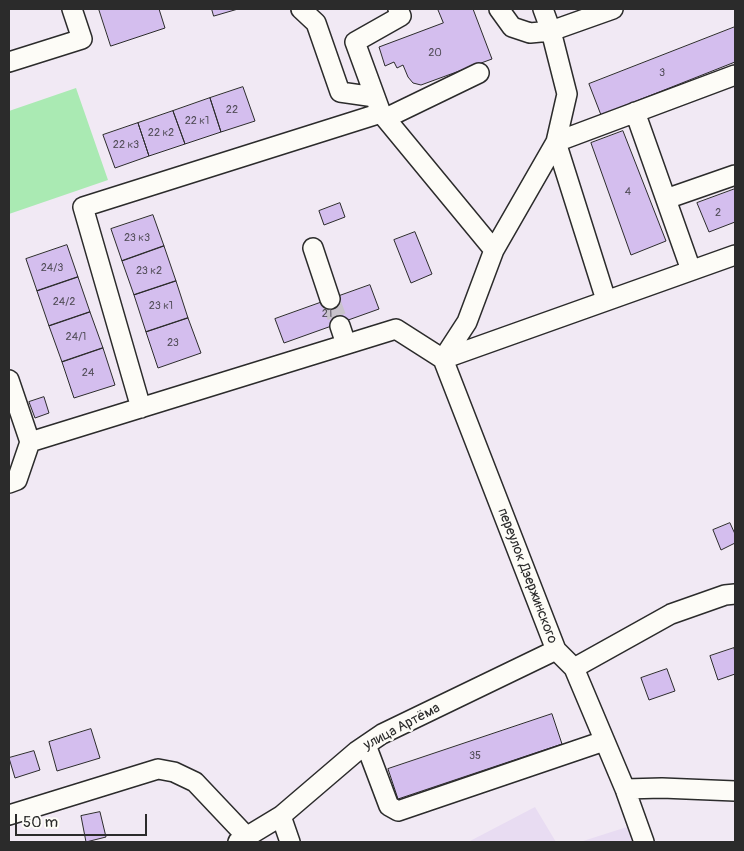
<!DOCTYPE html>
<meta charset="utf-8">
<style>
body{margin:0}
#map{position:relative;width:744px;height:851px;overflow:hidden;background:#f1e9f4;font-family:Pangolin,sans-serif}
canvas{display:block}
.frame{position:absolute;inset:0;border:10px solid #2b2b2b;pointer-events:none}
.scale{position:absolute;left:15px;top:814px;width:132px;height:22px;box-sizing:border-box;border:2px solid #2b2b2b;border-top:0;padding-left:6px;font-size:15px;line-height:18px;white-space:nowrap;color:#2b2b2b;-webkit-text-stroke:4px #fdfcf7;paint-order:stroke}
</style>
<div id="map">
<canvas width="744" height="851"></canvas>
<div class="frame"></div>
<div class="scale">50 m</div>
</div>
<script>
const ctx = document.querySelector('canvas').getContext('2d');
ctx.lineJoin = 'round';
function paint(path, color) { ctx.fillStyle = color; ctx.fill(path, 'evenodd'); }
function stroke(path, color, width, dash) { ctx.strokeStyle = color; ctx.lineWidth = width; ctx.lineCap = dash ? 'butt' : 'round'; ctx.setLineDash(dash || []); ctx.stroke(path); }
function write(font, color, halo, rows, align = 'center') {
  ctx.font = font + ' Pangolin,sans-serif'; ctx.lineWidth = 5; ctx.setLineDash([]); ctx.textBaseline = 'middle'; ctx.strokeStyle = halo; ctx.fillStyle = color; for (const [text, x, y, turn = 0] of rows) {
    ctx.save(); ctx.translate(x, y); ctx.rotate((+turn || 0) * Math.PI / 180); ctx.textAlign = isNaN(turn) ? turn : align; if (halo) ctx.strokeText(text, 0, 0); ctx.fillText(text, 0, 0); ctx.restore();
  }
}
const built = new Path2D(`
 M535 807 556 842H471L470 841Z
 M627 827 634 842H580Z`);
const green = new Path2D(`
 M76 88 108 180 9 214V111Z`);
const building = new Path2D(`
 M99 9H159L165 28 111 46Z
 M212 9H238L214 16Z
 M438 9H473L492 59 421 85 413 83 408 77 403 65 397 68 394 62 385 66 379 47 443 23Z
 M735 27V62L601 115 589 84Z
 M243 87 255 121 221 132 210 98Z
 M210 98 221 132 185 144 173 111Z
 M173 111 185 144 149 156 138 123Z
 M138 123 149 156 115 168 103 135Z
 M623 131 666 241 631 255 591 143Z
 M735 189V222L709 232 697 203Z
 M340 203 345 217 324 225 319 211Z
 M153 215 164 246 122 261 111 229Z
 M415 232 432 274 411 283 394 240Z
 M67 245 78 277 37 291 26 259Z
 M164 246 176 281 134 295 122 261Z
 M78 277 90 312 49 326 37 291Z
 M176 281 188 318 146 332 134 295Z
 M370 285 379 309 284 343 275 319Z
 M90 312 103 348 62 362 49 326Z
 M188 318 201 353 158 368 146 332Z
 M103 348 115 385 74 398 62 362Z
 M44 397 49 413 35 418 29 402Z
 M730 523 735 534V543L721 550 713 530Z
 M734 648 735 653V674L718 680 710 656Z
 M667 669 675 691 649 700 641 678Z
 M552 714 562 744 398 799 388 769Z
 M91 729 100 758 57 771 49 742Z
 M34 751 40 770 15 778 9 758Z
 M100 812 106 837 86 842 81 816Z`);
const minorTunnel = new Path2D(`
 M330 299 340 326`);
const minor = new Path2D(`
 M301 9 316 23 340 92 375 97
 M543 9 551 31 613 9
 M9 62 82 39 72 9
 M635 112 691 270
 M381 113 355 42 401 16 398 9
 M386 118 479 73
 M666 199 735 175
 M313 248 330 299
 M606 300 556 142 735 75
 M340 326 346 344
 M443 359 556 650 574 668 625 789 644 842
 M443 359 467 322 494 250 556 142 567 94 551 31 530 33 512 27 499 9
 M443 359 735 255
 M9 380 30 442
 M141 408 83 207 381 113 494 250
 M9 483 17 480 30 442 396 329 443 359
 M574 668 671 614 725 595 735 594
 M366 745 389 806 398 811 604 741
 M625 789 662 788 735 791
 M9 815 158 769 174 772 195 782 247 837
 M281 816 290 842
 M238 842 281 816 357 751 382 734 556 650`);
const numberNames = [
 ["20",435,53],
 ["3",662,73],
 ["22",232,110],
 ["22 к1",197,121],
 ["22 к2",161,133],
 ["22 к3",126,145],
 ["4",628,192],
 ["2",718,213],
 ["23 к3",137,238],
 ["24/3",52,268],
 ["23 к2",149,271],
 ["24/2",64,302],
 ["23 к1",161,306],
 ["21",327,314],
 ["24/1",76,337],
 ["23",173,343],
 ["24",88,373],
 ["35",475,756]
];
const streetNames = [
 ["переулок Дзержинского",527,576,69],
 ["улица Артёма",402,727,-28]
];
paint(built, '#e8dcf2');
paint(green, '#aaeab3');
paint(building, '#d4beee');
stroke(building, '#2b2b2b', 1);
stroke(minorTunnel, '#c9c3cc', 19, [19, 9]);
stroke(minor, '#2b2b2b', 22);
stroke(minor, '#fdfcf7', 19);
write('11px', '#55505c', null, numberNames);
write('14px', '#2b2b2b', '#fdfcf7', streetNames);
</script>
